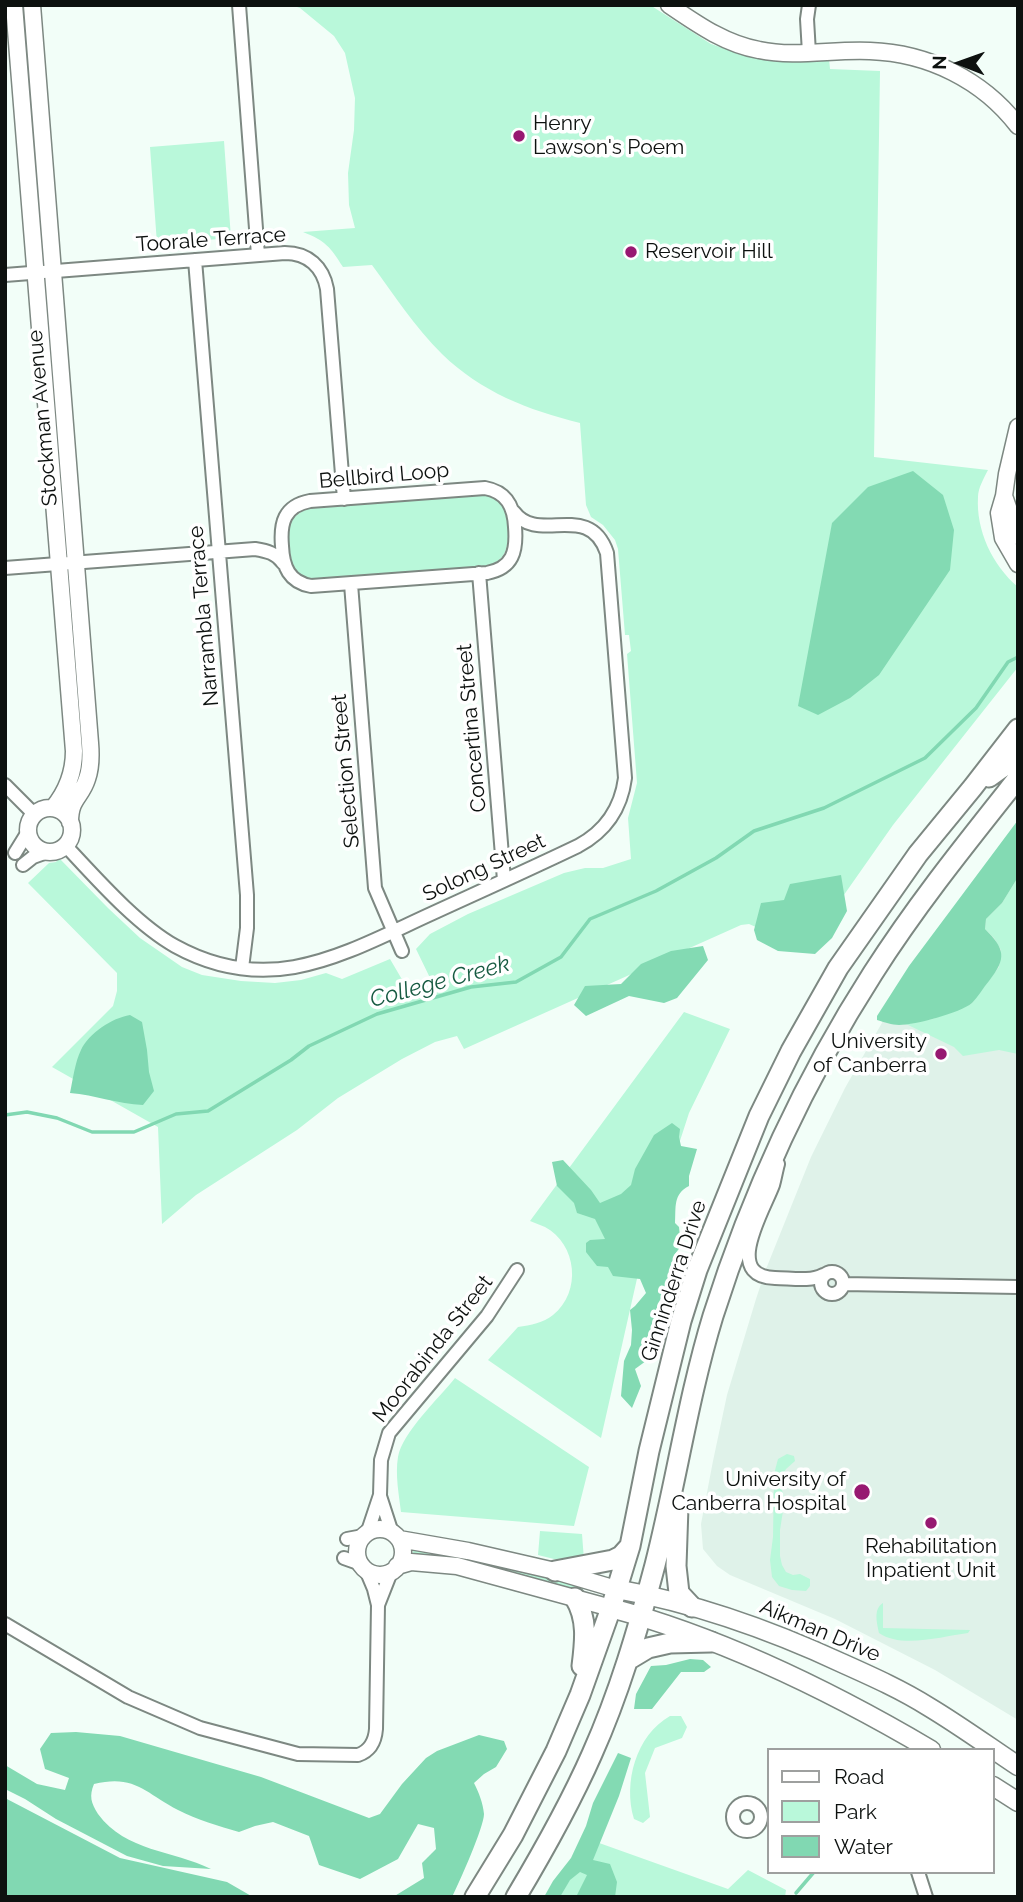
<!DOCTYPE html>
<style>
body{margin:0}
#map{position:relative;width:1023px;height:1902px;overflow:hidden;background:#f2fef8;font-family:Raleway,sans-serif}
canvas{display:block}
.frame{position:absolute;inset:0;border:7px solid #0d110f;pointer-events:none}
.legend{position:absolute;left:767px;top:1748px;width:228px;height:126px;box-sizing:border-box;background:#fff;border:2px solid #9ea09f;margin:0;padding:9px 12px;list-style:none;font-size:21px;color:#0d110f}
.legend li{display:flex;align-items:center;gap:14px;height:35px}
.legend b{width:35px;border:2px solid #9ea09f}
.north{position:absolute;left:925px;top:28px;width:70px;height:70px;-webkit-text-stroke:5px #fff;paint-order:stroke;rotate:271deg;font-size:19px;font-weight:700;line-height:28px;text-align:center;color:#0d110f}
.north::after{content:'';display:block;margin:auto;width:24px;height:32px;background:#0d110f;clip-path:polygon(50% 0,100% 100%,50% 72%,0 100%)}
</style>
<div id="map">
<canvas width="1023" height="1902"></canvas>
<div class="frame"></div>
<ul class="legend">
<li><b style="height:9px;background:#fff"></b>Road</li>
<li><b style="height:19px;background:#b9f8da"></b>Park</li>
<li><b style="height:19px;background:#81d8b2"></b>Water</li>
</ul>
<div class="north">N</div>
</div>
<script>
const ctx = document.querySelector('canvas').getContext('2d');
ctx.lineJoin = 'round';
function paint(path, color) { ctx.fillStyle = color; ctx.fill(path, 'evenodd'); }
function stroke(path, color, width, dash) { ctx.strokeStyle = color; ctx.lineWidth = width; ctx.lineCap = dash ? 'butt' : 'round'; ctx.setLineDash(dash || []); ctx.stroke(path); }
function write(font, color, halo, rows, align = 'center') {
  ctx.font = font + ' Raleway,sans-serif'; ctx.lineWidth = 7; ctx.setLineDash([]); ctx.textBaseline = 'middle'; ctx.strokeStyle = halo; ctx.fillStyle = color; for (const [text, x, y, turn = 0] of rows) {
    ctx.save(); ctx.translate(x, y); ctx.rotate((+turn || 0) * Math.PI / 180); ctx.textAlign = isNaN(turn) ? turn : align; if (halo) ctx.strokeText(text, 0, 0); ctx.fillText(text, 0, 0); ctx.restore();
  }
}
const built = new Path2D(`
 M1018 833V1720L935 1670 835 1619 730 1575 717 1566 703 1549 701 1524 713 1461 727 1395 756 1299 766 1269 811 1157 845 1088 883 1021Z`);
const green = new Path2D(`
 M291 5H650L711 44 750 57 779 59H829L830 69 880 71 874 457 988 470C984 478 978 488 978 497 976 530 992 565 1018 587V667L893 825 806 949 749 924 741 925 464 1049 457 1036 435 1042 402 1059 338 1098 297 1130 196 1195 162 1224 158 1127 52 1067 113 1006 117 991V973L28 883 49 863 56 862 59 858 108 908 140 938 182 967 202 975 241 981 275 983 301 980 326 973 342 979 390 959 407 988 432 982 416 949 430 934 468 914 564 873 585 868H603L631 859 628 818 637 783 627 654 631 651 629 635H625L618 549 615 540 603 525 591 517 586 505 580 423C528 410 481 392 442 354 415 327 394 295 372 265L343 267C330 247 326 241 303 232L355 228 349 205 348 173 354 130 355 98 345 53 334 36 300 8Z
 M224 141 231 238 157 244 150 147Z
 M464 494C483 494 491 494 506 508 508 523 513 553 496 562 493 564 489 565 485 566L314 580 296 573 286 559 283 534 291 519 307 508Z
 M1018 877V1054L999 1050 963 1056 954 1047 906 1024 933 1019 971 1004 999 967 1001 950 994 938 985 929 986 919 1002 903Z
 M684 1012 730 1029 689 1113 641 1261 601 1438 488 1360 518 1327C531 1325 543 1323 553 1315 582 1292 577 1244 545 1227 540 1225 535 1223 530 1221Z
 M455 1378 589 1467 574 1526 401 1512C399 1495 395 1475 398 1457 402 1433 439 1398 455 1378Z
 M787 1454 794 1456 795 1461 786 1469 781 1477V1488L785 1498 780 1530V1556L782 1565 786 1572 793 1575 800 1574 810 1579V1586L806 1591 792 1590 779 1586 772 1577 770 1560 773 1537 774 1474 778 1459Z
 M540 1531 582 1534 584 1560H558L538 1555Z
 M413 1548 482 1559 584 1586 581 1596 413 1557Z
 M883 1603V1628L970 1630 968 1633C943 1636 902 1649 879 1633 877 1623 873 1609 883 1603Z
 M670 1716H681L687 1727 682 1738 655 1748 645 1773 650 1817 643 1823 634 1819C623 1783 636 1735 670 1716Z
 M588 1839 728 1889 748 1870 786 1890 785 1897H550Z`);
const forest = new Path2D(`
 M913 471 943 495 954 530 950 570 879 675 850 698 818 715 798 706 832 523 868 487Z
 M1018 820V877L1002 903 986 919 985 929C1005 949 1007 958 989 981 983 988 978 997 972 1003 960 1013 915 1025 899 1025 892 1025 884 1022 877 1020V1016L909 966Z
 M841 875 847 911 832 938 815 954 778 951 757 940 754 930 761 903 784 900 790 884Z
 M703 946 708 960 677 998 664 1003 629 996 586 1016 574 1005 585 986 621 984 641 964 671 951Z
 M672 1123 680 1129 679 1137 681 1146 697 1149 689 1176V1186C673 1194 676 1207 675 1223L679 1227 681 1246 675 1254 668 1284 659 1302 654 1316 657 1332 646 1361 635 1369 641 1386 632 1408 621 1396 624 1361 631 1345 632 1330 630 1310 635 1306 646 1293 640 1279 613 1276 608 1267 597 1266 586 1252V1243L590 1240 605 1239 595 1219 577 1213 574 1203 557 1186 552 1162 563 1160 591 1190 600 1203 621 1194 631 1185 635 1169 654 1135Z
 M690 1659 703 1660 711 1667 704 1672H681L652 1709H634L636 1694 651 1666 666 1665Z
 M76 1732 120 1736 261 1777 369 1818 380 1814 402 1784 426 1758 437 1751 479 1735 504 1741 507 1749 496 1767 484 1774 474 1783C479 1793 483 1803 484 1814 484 1827 459 1883 452 1897H393L424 1878 422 1863 436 1849 434 1828 418 1824 398 1859 360 1879 319 1865 309 1836 273 1822 255 1826 239 1832C219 1826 197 1820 178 1810 145 1793 135 1774 94 1784 89 1796 91 1803 98 1814 126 1852 173 1850 211 1869L163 1866 127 1856 56 1819 25 1799 5 1789V1765L37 1784 65 1790 69 1778 45 1769 40 1749 51 1733Z
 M618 1753 631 1758 619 1796 593 1860 610 1864 617 1882 615 1897H576L587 1875 580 1872 570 1880 560 1897H544L553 1881 571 1858 586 1826 593 1803Z`);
const water = new Path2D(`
 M130 1015 142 1022 147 1050 149 1072 154 1091 143 1105C118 1104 95 1095 70 1093 73 1079 75 1062 81 1050 89 1033 112 1018 130 1015Z
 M5 1798 120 1858 227 1882 253 1897H5Z`);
const stream = new Path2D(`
 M5 1115 27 1112 57 1118 92 1132H134L176 1114 208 1111 291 1060 309 1046 377 1014 471 987 516 982 561 957 590 919 656 891 716 858 754 831 824 808 925 758 976 708 1008 662 1018 657
 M796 1893 814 1872`);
const minor = new Path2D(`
 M239 5 258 255
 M809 53 807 19 809 5
 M195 260 247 895V928L242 968
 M5 275 285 253C308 253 323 267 327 289L344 499
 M485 488C507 492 514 507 515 527 517 551 513 568 487 573L311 586C289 582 283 567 282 546 280 523 284 506 310 501Z
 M5 568 255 549C267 551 276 553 283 563
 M479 573 504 880
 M351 584 375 888 402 951
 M5 785 34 814
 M65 845C96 878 136 924 175 946 271 999 345 953 433 913 481 891 530 869 578 846 606 831 621 809 625 778L607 553C589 500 538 545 514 512
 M15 853 28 832
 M23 865 33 857 47 852
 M778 1164C776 1171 775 1178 773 1185 764 1210 722 1277 775 1278 790 1278 810 1282 823 1275
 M821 1283a11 11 0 1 1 22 0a11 11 0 1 1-22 0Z
 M843 1284 1018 1287
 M380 1496 392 1533
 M368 1531 380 1495 381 1460 389 1433 487 1316 517 1270
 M347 1539 363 1536
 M344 1558 361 1564
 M378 1605 391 1572
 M5 1624 128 1697 200 1728 298 1754 358 1755C370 1751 375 1742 376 1729L378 1605 374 1589 366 1570
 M733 1817a14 14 0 1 1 28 0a14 14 0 1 1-28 0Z
 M918 1872 926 1897`);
const tertiary = new Path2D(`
 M14 5 74 751C74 773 67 791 53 808
 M32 5 90 743C91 755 91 768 87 779 81 798 70 798 70 822
 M669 5C697 24 725 44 759 50 796 58 833 49 870 51 928 53 983 80 1018 126
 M1018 427 1007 474 1004 496 999 513 1003 538 1018 564
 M1004 496 1018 536
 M28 830a22 22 0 1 1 44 0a22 22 0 1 1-44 0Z
 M357 1552a23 23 0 1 1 46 0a23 23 0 1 1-46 0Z
 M399 1539 468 1551 555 1571 616 1589
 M397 1566 411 1562 457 1566 611 1608`);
const secondary = new Path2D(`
 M616 1589C695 1603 771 1630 844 1664 873 1677 902 1690 929 1707 959 1725 988 1746 1018 1766
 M611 1608C723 1638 831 1691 931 1750
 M993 1786 1018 1802`);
const primary = new Path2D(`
 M989 777 1014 759 1018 753
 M678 1507 676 1566 679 1593 692 1607
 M555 1571 613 1560 621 1556 630 1546
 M575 1598C588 1619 585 1642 582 1666
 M628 1660 648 1648 670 1643 711 1642
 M475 1897 513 1835 556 1751 580 1695 611 1608 630 1546 649 1451 681 1321 697 1270 759 1116 791 1051 838 968 918 854 973 787 1018 729
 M516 1897C544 1850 570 1804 592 1754 619 1694 638 1629 655 1565 676 1483 688 1398 713 1316 751 1196 805 1079 873 973 917 904 968 841 1018 778`);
const markers = [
 [519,136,7,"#971971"],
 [631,252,7,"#971971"],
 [941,1054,7,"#971971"],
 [862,1492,9,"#971971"],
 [931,1523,7,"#971971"]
];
const poiNames = [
 ["Henry",533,124],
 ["Lawson's Poem",533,148],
 ["Reservoir Hill",645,252],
 ["University",927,1042,"right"],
 ["of Canberra",927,1066,"right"],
 ["University of",846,1480,"right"],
 ["Canberra Hospital",846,1504,"right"],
 ["Rehabilitation",931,1547,"center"],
 ["Inpatient Unit",931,1571,"center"]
];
const streetNames = [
 ["Toorale Terrace",211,240,-4],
 ["Stockman Avenue",43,418,-95],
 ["Bellbird Loop",384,476,-5],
 ["Narrambla Terrace",204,616,-95],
 ["Concertina Street",472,728,-95],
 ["Selection Street",346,771,-95],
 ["Solong Street",484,868,-25],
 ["Ginninderra Drive",674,1281,-72],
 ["Moorabinda Street",433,1349,-52],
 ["Aikman Drive",820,1631,23]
];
const waterNames = [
 ["College Creek",440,982,-15]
];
paint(built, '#dff2e9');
paint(green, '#b9f8da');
paint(forest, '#83dab3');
paint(water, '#81d8b2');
stroke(stream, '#81d8b2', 3.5);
stroke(minor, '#7d8882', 16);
stroke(tertiary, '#7d8882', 19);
stroke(secondary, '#7d8882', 21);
stroke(primary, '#7d8882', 23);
stroke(minor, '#fff', 12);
stroke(tertiary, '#fff', 16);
stroke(secondary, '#fff', 18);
stroke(primary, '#fff', 19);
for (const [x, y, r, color] of markers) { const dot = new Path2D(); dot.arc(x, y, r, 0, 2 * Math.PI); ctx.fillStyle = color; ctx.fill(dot); stroke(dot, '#fff', 2.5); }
write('21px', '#0d110f', '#fff', poiNames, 'left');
write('21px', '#0d110f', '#fff', streetNames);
write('italic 23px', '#175b42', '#fff', waterNames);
</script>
